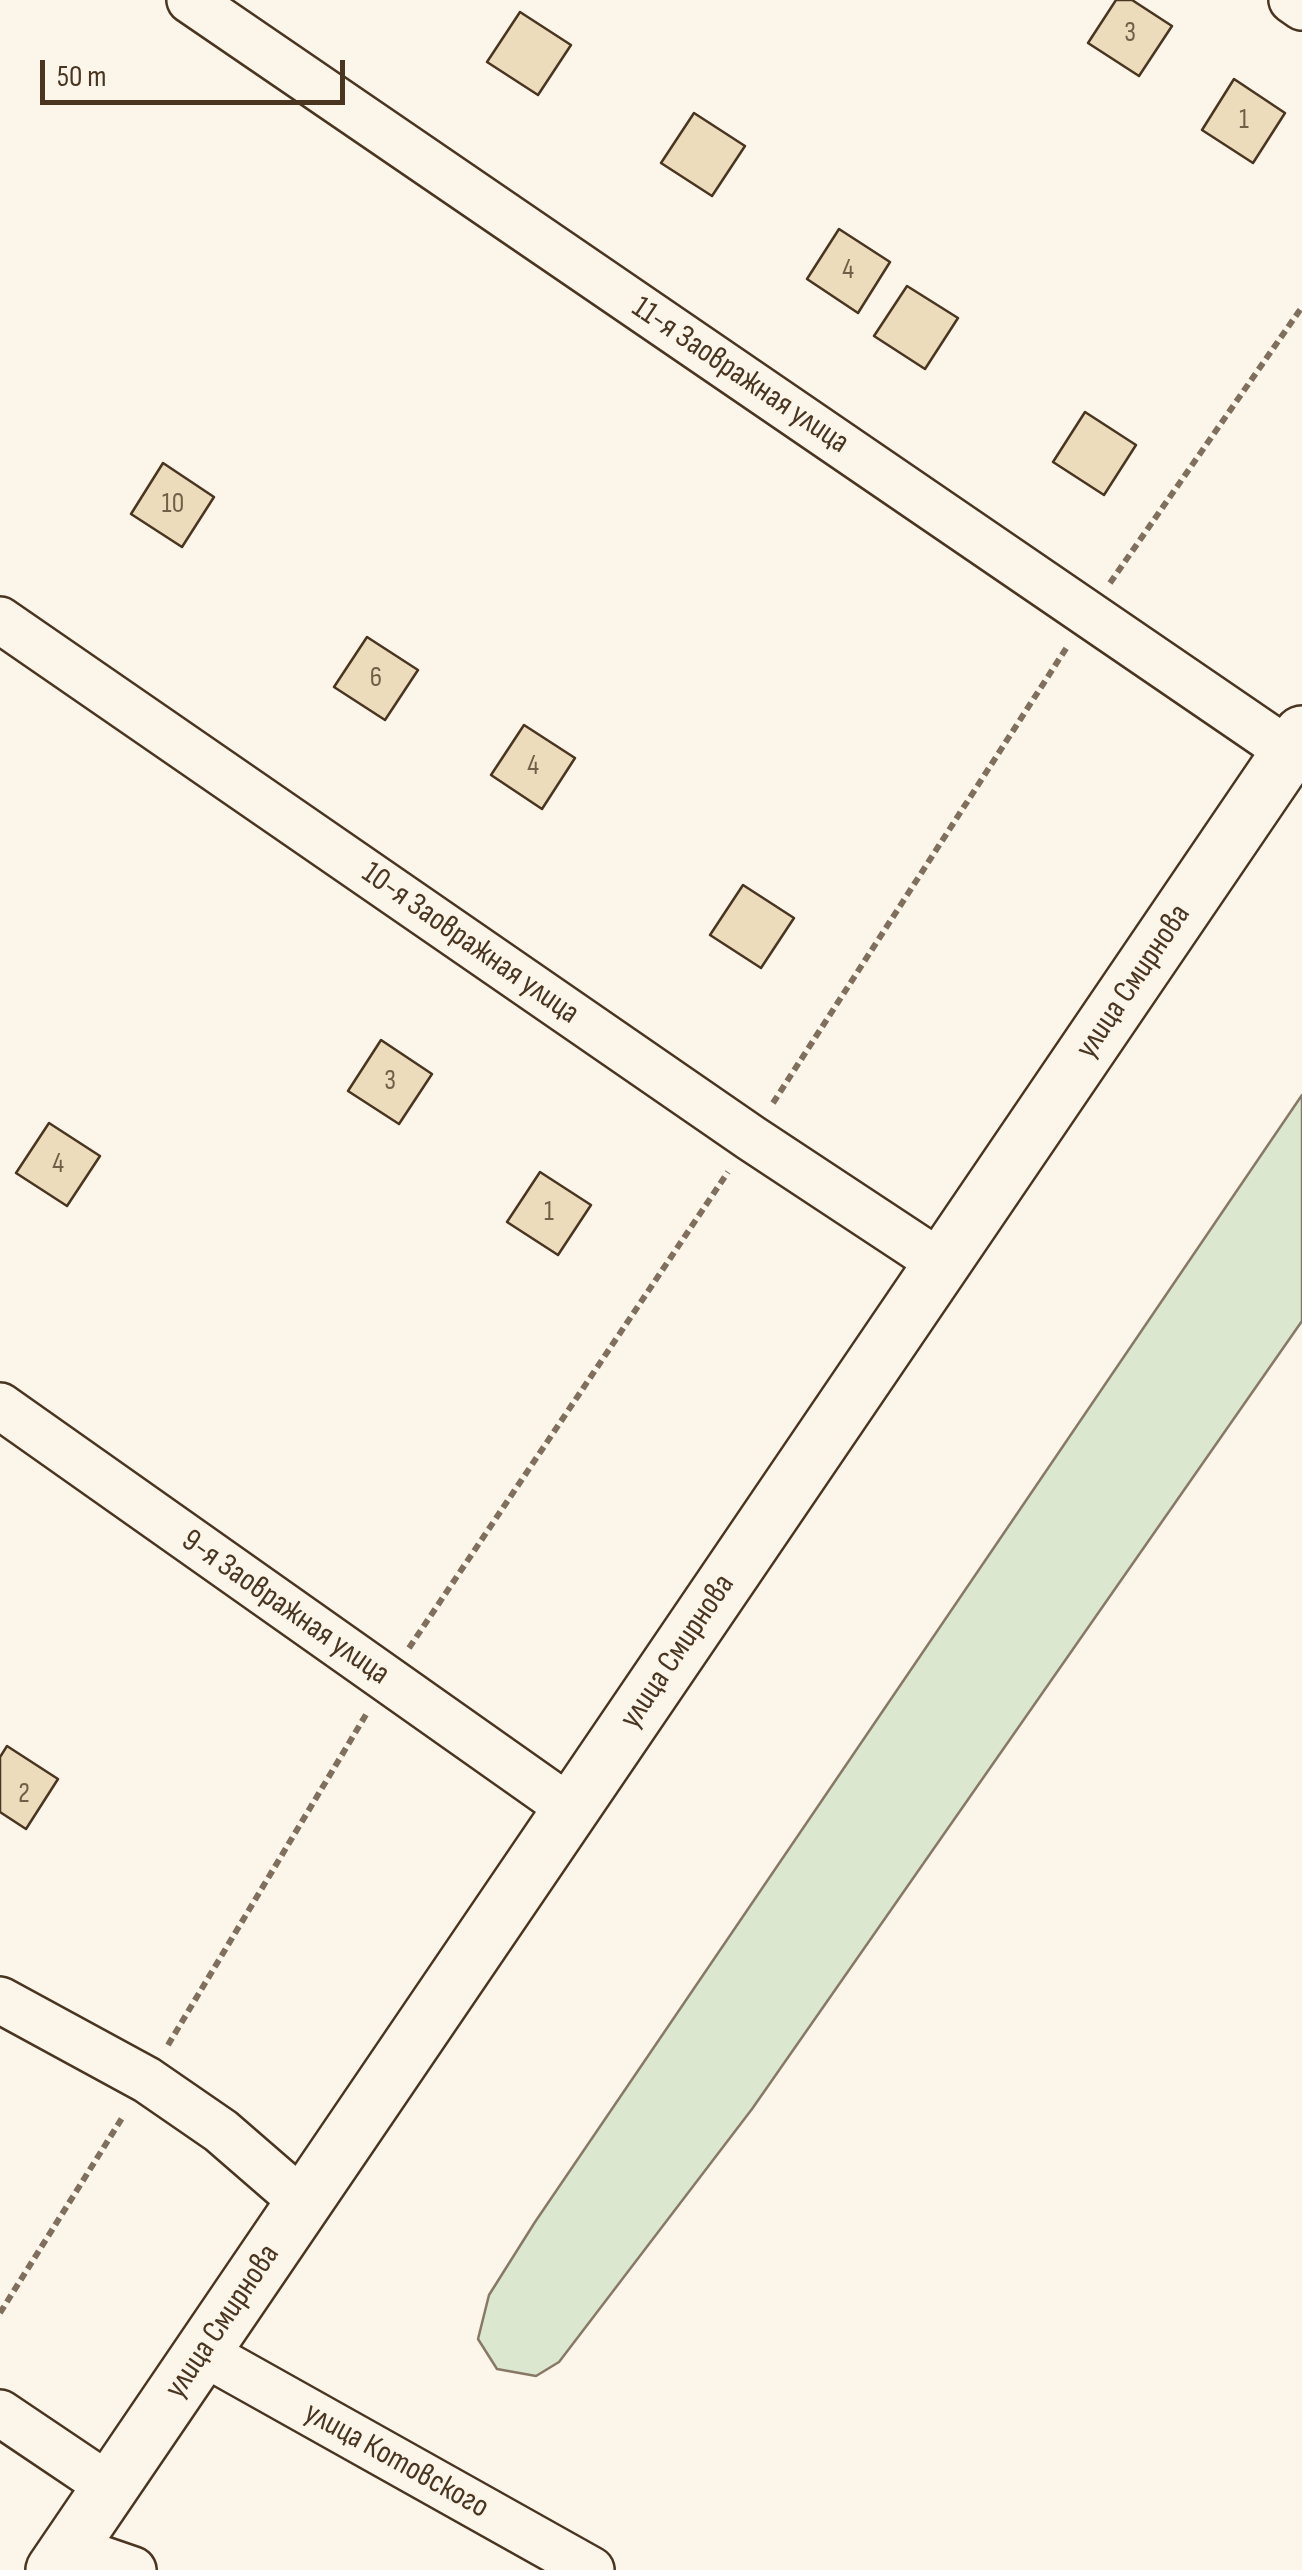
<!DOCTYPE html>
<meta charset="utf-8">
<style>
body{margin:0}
#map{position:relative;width:1302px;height:2570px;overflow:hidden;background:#fbf6e9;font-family:"Sofia Sans Condensed",sans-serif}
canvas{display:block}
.scale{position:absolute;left:40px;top:60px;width:305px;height:45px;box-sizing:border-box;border:5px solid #4a3520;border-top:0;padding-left:12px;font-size:30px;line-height:35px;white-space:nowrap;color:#4a3520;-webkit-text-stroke:8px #fbf6e9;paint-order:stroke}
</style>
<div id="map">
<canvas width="1302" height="2570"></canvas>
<div class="scale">50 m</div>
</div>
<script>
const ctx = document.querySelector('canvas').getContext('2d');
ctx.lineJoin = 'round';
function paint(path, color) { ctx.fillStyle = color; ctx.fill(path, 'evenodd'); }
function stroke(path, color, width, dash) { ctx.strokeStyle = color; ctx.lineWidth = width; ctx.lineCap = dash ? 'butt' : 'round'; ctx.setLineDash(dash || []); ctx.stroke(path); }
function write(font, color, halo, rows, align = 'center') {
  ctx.font = font + ' "Sofia Sans Condensed",sans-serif'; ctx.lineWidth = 8; ctx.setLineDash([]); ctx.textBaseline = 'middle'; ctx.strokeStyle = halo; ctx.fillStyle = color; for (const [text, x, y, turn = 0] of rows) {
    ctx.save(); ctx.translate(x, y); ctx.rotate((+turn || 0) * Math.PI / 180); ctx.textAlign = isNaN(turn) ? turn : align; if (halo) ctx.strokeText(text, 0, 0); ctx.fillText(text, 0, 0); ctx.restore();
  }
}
const green = new Path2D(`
 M1302 1095V1321L752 2109 559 2362 536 2376 497 2369 478 2339 489 2295 535 2222Z`);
const building = new Path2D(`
 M1116 0H1132L1172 26 1139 76 1088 43Z
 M520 12 571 45 538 95 487 62Z
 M1234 79 1285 113 1253 163 1202 130Z
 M694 113 745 146 712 196 661 163Z
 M839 229 890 262 858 313 807 279Z
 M907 286 958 318 925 369 874 336Z
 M1085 412 1136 445 1104 495 1053 462Z
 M163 463 214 497 182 547 131 514Z
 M367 637 418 670 385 720 334 687Z
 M524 725 575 758 542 809 491 775Z
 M743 885 794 918 761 968 710 935Z
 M381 1040 432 1074 399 1124 348 1091Z
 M49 1123 100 1156 67 1206 16 1173Z
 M540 1172 591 1205 558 1255 507 1222Z
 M7 1746 58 1779 26 1829 0 1812V1757Z`);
const path = new Path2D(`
 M1110 583 1302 307
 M773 1103 1067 647
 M409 1648 728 1172
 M168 2045 367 1713
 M0 2313 124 2115`);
const minor = new Path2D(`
 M190 0 1290 752
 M1292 0 1302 7
 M0 620 751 1138 942 1264
 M0 1406 571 1809
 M0 2000 147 2080 221 2131 304 2203
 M202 2352 591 2570
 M0 2413 110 2487
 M69 2548 133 2570`);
const major = new Path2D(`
 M54 2570 1302 734`);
const numberNames = [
 ["3",1130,34],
 ["1",1244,121],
 ["4",848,271],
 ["10",173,505],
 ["6",376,679],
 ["4",533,767],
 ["3",390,1082],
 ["4",58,1165],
 ["1",549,1213],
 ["2",24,1795]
];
const streetNames = [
 ["11-я Заовражная улица",740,376,34],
 ["10-я Заовражная улица",470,944,35],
 ["улица Смирнова",1134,982,-56],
 ["9-я Заовражная улица",285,1608,35],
 ["улица Смирнова",678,1652,-56],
 ["улица Смирнова",223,2322,-56],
 ["улица Котовского",396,2461,29]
];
paint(green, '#dce7d0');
stroke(green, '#887966', 2.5);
paint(building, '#ecdcbc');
stroke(building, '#4a3520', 2.5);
stroke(minor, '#4a3520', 50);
stroke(major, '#4a3520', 60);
stroke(path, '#7f6f5c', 6, [8, 5]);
stroke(minor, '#fbf6e9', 45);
stroke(major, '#fbf6e9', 55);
write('28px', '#725f47', null, numberNames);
write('32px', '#4a3520', '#fbf6e9', streetNames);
</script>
